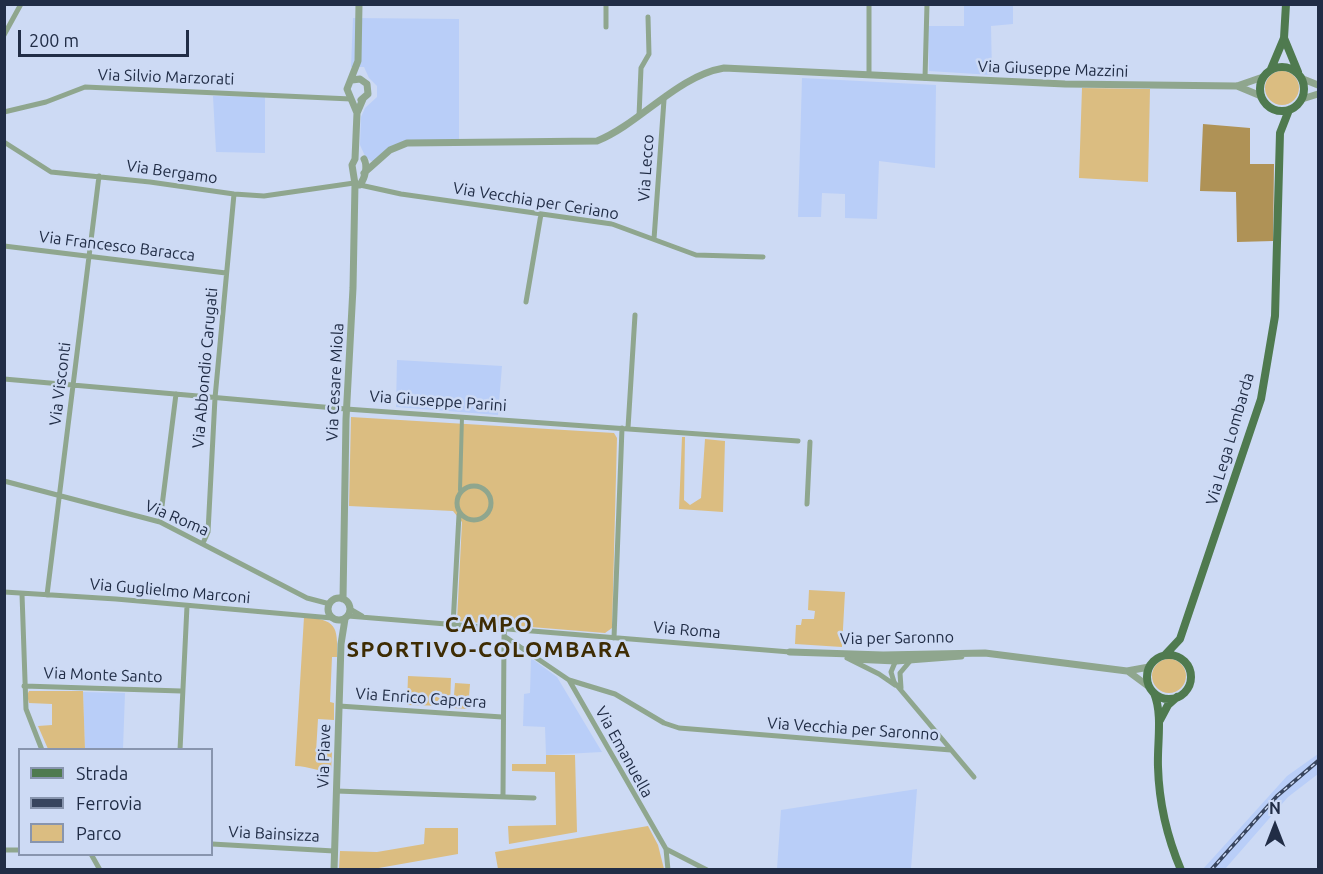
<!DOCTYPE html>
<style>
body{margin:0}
#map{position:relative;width:1323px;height:874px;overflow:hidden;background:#cddaf4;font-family:Ubuntu,sans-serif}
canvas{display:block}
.frame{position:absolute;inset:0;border:6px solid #212d46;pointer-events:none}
.legend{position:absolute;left:18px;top:748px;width:195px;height:108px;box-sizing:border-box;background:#cddaf4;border:2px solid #8895ae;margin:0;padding:8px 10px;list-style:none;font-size:18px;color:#212d46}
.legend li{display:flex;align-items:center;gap:12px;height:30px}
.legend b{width:30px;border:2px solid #8895ae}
.north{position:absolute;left:1245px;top:796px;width:60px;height:60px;-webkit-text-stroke:4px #cddaf4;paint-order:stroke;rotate:0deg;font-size:16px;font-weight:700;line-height:24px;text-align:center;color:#212d46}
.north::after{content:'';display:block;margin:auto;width:21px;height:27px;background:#212d46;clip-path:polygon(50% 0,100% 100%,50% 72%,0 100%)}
.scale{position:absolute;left:18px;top:30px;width:171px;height:27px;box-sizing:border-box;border:3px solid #212d46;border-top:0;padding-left:8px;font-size:18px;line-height:21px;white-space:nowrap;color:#212d46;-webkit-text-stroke:4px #cddaf4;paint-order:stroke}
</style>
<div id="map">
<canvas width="1323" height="874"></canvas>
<div class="frame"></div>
<ul class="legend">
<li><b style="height:8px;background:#4f7a4f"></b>Strada</li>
<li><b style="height:8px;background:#38455e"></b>Ferrovia</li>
<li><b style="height:16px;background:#dbbd81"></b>Parco</li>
</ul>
<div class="north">N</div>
<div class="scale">200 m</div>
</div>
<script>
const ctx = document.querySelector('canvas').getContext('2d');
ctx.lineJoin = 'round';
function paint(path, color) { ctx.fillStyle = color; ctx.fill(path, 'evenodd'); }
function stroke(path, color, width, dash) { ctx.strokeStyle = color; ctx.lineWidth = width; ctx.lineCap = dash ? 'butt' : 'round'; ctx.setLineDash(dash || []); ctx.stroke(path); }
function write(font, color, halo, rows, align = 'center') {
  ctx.font = font + ' Ubuntu,sans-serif'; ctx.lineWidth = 5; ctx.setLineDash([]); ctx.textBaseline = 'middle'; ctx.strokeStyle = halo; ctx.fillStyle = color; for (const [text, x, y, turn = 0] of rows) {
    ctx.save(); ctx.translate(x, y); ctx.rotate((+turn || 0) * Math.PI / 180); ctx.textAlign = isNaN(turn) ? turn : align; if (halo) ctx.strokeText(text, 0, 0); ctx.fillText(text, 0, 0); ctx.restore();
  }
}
const built = new Path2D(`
 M964 5H1013V24L991 26 992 75 929 71 928 26H964Z
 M353 18 459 19V145H413L398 148 377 161H371L365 156 360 145 361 117 365 108 377 97V86L369 78 364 67H351Z
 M802 78 936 85 935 168 879 161 877 219 845 218V194L822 193 821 217H798Z
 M213 96 265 97V153L216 152Z
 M397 360 502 366 498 415 396 407Z
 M531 658 557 677 602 752 546 755 545 727 523 726 524 694 530 693Z
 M83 692 125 693 123 749H85Z
 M1318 754V774L1288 797 1225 869H1203L1287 776Z
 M917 789 911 869H777L781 810Z`);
const green = new Path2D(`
 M1265 88a17 17 0 1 1 34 0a17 17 0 1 1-34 0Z
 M1082 88 1150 89 1148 182 1079 178Z
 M351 417 614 433 617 438 612 628 605 633 457 621 462 522 453 511 349 506Z
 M682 437H685L684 500 690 505 701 498 705 439 725 441 723 512 679 509Z
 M809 590 845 592 842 647 795 644 796 625H801L802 619H814L815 611 808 610Z
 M304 617C336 620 338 625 337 657H332L330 702 334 703V720L318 719 316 752H332L331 772C319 772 309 766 295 766Z
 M1152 676a17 17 0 1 1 34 0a17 17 0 1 1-34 0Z
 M408 676 451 678 450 706 407 705Z
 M455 683 470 684 468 709 453 708Z
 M29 691H83L85 749H48L38 726 52 725V704L29 703 27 695Z
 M546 755H575L577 832 509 844 508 826 556 825 555 772 512 771V764H546Z
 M648 826 658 845 664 869H498L495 852Z
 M425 828H458V854L373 869H339L340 851 377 852 424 844Z`);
const forest = new Path2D(`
 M1203 124 1250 128V164H1274L1273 241 1237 242 1236 192 1200 191Z`);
const pedestrian = new Path2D(`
 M460 490 462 417`);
const minor = new Path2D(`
 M606 27V4
 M4 35 21 4
 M869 75V4
 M925 78 927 4
 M4 112 46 102 85 87 351 99
 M639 116 641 68 649 54 648 17
 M4 142 51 172 150 182 234 194 264 196 354 183
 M360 185 401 194 612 224 696 255 763 257
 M654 239 664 100
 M4 246 226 273
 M526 302 541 214
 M4 379 346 409 798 441
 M628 428 635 315
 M4 481 160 522 307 598 330 604
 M457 503a17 17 0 1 1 34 0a17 17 0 1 1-34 0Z
 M807 504 810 442
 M160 522 176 394
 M203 543 208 532 215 398 234 194
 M4 592 116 599 332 618
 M22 594 26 709 42 750
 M47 595 99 176
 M350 609 362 616
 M348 616 790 652
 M453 625 459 515
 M505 629 504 636 569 680 615 694 664 723 679 728 951 750
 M614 638 622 428
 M847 658 879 674 895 685
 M896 660 891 672 894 682 974 777
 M569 680 666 849 668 870
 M24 686 181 691
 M901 688 900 673 911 660
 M339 706 502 717
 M180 750 187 606
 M336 791 534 798
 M503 796 504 636
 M212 844 334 851
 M666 849 707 870
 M4 850H20
 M91 854 100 870`);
const tertiary = new Path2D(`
 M1303 79 1318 85
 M352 80 360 79 367 84 368 94 361 100
 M1237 86 1261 96
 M363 99 357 113 355 159 352 165 355 184 360 185C365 178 368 166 364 159
 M1302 99 1318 94
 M357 113 347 89 358 61 359 4
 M364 173 390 150 407 143 597 141C641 123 677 76 724 68L1065 84 1237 86 1263 77
 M328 609a11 11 0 1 1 22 0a11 11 0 1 1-22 0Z
 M343 599 346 419 353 288 355 184
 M790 652 883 655 985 653 1127 671 1149 667
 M852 659 896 661 961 656
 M1129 672 1148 686
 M334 870 341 644 345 619`);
const primary = new Path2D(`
 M1284 38 1298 72
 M1260 89a22 22 0 1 1 44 0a22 22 0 1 1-44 0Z
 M1271 69 1284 38 1286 4
 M1165 655 1180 639 1261 399 1275 316 1280 133 1289 110
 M1147 677a22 22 0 1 1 44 0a22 22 0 1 1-44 0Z
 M1154 693C1163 715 1157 743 1158 767 1159 802 1167 837 1181 870
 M1160 720 1168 705 1177 697`);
const rail = new Path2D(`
 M1211 870 1277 796 1318 761`);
const streetNames = [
 ["Via Giuseppe Mazzini",1053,69,2],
 ["Via Silvio Marzorati",166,77,2],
 ["Via Lecco",646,168,-86],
 ["Via Bergamo",172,172,8],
 ["Via Vecchia per Ceriano",536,201,9],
 ["Via Francesco Baracca",117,246,7],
 ["Via Abbondio Carugati",205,368,-85],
 ["Via Cesare Miola",335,382,-87],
 ["Via Visconti",60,384,-83],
 ["Via Giuseppe Parini",438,401,4],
 ["Via Lega Lombarda",1230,439,-74],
 ["Via Roma",177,518,23],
 ["Via Guglielmo Marconi",170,591,5],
 ["Via Roma",687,630,5],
 ["Via per Saronno",897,638,-1],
 ["Via Monte Santo",103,675,2],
 ["Via Enrico Caprera",421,698,4],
 ["Via Vecchia per Saronno",853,729,4],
 ["Via Emanuella",624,752,61],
 ["Via Piave",324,756,-88],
 ["Via Bainsizza",274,834,3]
];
const districtNames = [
 ["CAMPO",489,625],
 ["SPORTIVO-COLOMBARA",489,650]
];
paint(built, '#b9cef8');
paint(green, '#dbbd81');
paint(forest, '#af9256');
stroke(pedestrian, '#8fa68e', 4);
stroke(minor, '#8fa68e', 5);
stroke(tertiary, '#8fa68e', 7);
stroke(primary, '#4f7a4f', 8);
stroke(rail, '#38455e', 4);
stroke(rail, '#cddaf4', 1.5, [4.5]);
write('16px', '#212d46', '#cddaf4', streetNames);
ctx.letterSpacing = '1.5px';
write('bold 22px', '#3e2c03', '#cddaf4', districtNames);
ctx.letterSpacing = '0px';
</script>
